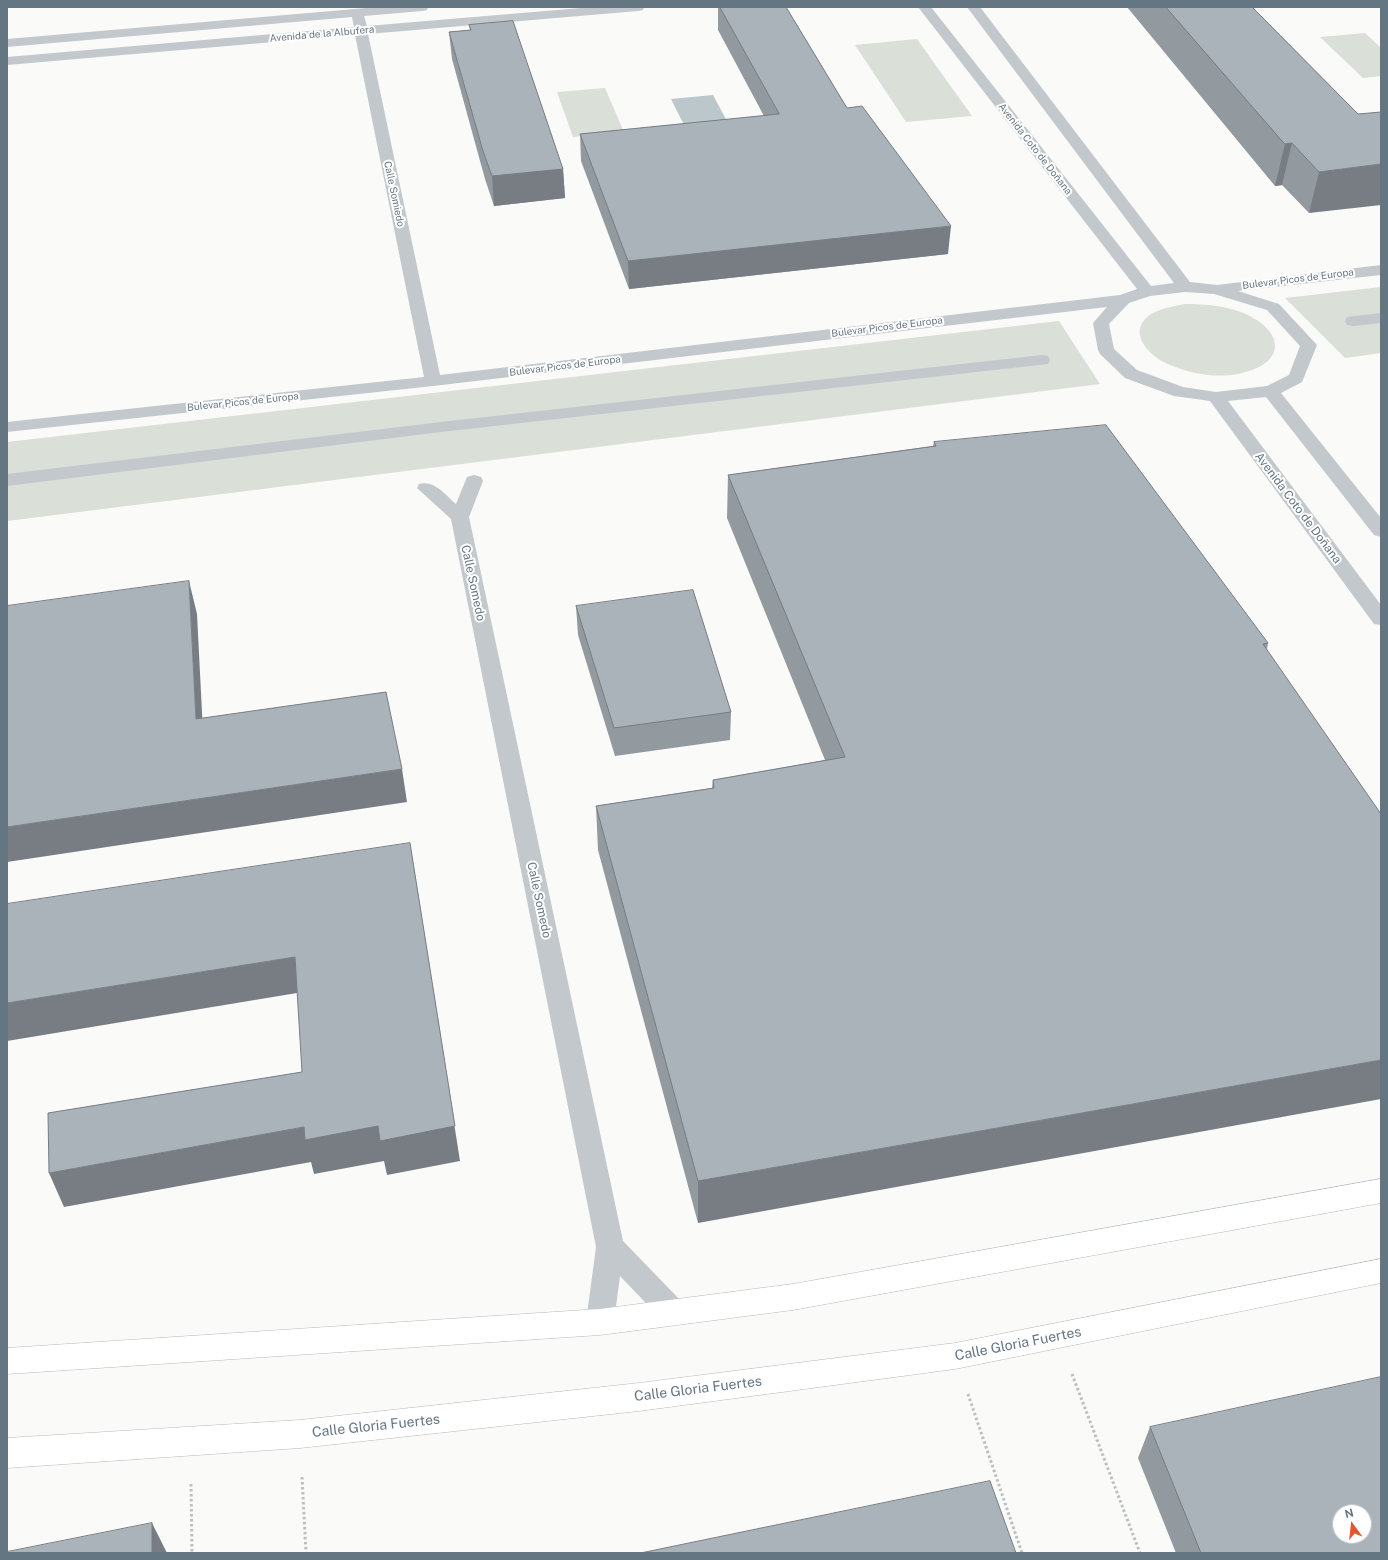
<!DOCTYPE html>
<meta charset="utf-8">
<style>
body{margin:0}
#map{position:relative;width:1388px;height:1560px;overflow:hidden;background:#fafaf8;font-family:"Public Sans",sans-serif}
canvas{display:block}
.frame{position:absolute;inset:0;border:8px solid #657683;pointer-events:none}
.north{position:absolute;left:1332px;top:1504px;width:40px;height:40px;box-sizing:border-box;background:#fff;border:1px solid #c1c8cd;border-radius:50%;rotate:345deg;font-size:11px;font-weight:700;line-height:16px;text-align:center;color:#657683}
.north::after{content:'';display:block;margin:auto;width:14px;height:18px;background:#e4572e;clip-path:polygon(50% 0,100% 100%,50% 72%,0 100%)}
</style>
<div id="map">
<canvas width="1388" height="1560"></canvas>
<div class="frame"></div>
<div class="north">N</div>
</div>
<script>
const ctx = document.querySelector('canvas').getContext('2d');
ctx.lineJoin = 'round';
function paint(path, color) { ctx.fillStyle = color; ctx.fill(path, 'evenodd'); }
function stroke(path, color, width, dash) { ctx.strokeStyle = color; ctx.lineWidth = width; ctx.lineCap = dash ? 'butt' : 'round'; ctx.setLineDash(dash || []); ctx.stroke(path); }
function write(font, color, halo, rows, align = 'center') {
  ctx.font = font + ' "Public Sans",sans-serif'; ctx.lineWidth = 4; ctx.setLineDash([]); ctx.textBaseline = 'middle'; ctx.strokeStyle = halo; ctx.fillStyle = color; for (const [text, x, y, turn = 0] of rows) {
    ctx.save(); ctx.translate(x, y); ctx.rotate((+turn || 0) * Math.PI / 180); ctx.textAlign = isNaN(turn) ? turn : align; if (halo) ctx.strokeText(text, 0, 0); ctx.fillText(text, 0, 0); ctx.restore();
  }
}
const green = new Path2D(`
 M1365 33 1381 48V76L1363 78 1320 37Z
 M917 39 972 116 906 122 855 45Z
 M605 88 624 132 573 137 557 92Z
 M1381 287V353L1345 358 1285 298Z
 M1185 304C1207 304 1230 306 1250 316 1287 336 1282 364 1242 373 1218 379 1190 374 1168 364 1147 355 1125 329 1153 313 1163 308 1174 306 1185 304Z
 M1059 321 1100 384 7 521V442Z`);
const water = new Path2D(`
 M713 95 728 123 685 127 671 99Z`);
const path = new Path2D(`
 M1072 1374 1140 1553
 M968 1394 1022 1553
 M302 1477 306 1553
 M191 1484 192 1553`);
const pedestrian = new Path2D(`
 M1381 313V323L1353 326 1347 325 1345 321 1347 317Z
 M1042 355 1048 356 1050 360 1048 364 441 432 7 486V474L441 422Z`);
const minor = new Path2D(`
 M378 7H428L427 10 422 11 364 16 367 26 593 7H644L643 10 638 11 368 34 440 375 1120 295 1137 289 918 7H931L1151 286 1174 283 967 7H980L1190 282 1217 285 1381 265V275L1238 291 1279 304 1317 345 1302 382 1281 393 1381 518V537L1374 535 1266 397 1228 401 1381 605V625L1374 624 1210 401 1174 396 1125 378 1100 354 1098 350 1093 323 1107 307 433 386 7 432V422L424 377 355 35 7 65V57L354 27 352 17 7 47V39ZM1185 292 1214 294 1267 310 1300 346 1289 375 1267 386 1216 392 1183 387 1137 370 1114 349 1109 324 1129 303 1150 296Z
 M474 475 481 477 483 481 469 517 623 1241 684 1304 688 1313 684 1322 674 1326 664 1322 620 1276 614 1322 610 1331 600 1335 590 1331 586 1322 596 1247 451 519 417 488 419 484C435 480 445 495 456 504L467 477Z`);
const secondary = new Path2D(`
 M1381 1179V1203L793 1310 600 1335 7 1374V1348L600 1309 793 1284Z
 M1381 1259V1283L955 1369 639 1411 300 1448 7 1468V1438L300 1420 639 1383 955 1343Z`);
const wall = new Path2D(`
 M718 7H786L847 108 948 254 629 289 581 161 580 134 764 116 718 30Z
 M1127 7H1252L1358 114 1309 213 1282 185 1275 186Z
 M469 25 563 169 565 198 494 206 485 179 452 59 449 32 470 30Z
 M934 442 1268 643 1267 649 698 1223 598 850 596 806 712 788 713 780 825 760 727 518 728 475 933 446Z
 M576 606 731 712 730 740 615 756 578 635Z
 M1150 1427 1381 1553H1176L1138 1458Z`);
const shadedWall = new Path2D(`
 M1292 143 1282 185 1275 186 1285 144Z
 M1381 164V205L1309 213 1319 172Z
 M563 169 565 198 494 206 492 176Z
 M951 226 948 254 629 289 628 261Z
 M189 581 197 614 204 752 196 719Z
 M402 769 407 802 7 862V827Z
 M410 843 460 1161 387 1175 384 1161 314 1174 311 1162 64 1207 49 1173 304 1127Z
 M295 957 303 992 7 1041V1003Z
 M1381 1060V1099L698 1223V1181Z
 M152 1523 167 1553H152Z`);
const building = new Path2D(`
 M720 7H786L847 108 862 106 951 226 628 261 580 134 779 114Z
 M1166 7H1252L1358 114 1381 112V164L1319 172 1292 143 1285 144Z
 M513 21 563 169 492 176 483 151 449 32 471 30 469 25Z
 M1106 425 1268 643 1263 644 1381 814V1060L698 1181 596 806 714 788 713 780 845 757 728 475 936 446 934 442Z
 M189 581 196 719 386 692 402 769 7 827V606Z
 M693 590 731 712 614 728 576 606Z
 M410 843 455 1126 380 1141 378 1126 305 1140 304 1127 49 1173 48 1113 302 1072 295 957 7 1003V904Z
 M1381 1377V1553H1201L1150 1427ZM1340 1512H1364V1536H1340Z
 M990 1481 1016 1553H641Z
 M152 1523V1553H7V1552Z`);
const farStreetnames = [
 ["Avenida de la Albufera",322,34,-5],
 ["Avenida Coto de Doñana",1035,149,52],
 ["Calle Somiedo",394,194,78],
 ["Bulevar Picos de Europa",1298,279,-7],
 ["Bulevar Picos de Europa",887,327,-7],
 ["Bulevar Picos de Europa",565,366,-7],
 ["Bulevar Picos de Europa",243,402,-6]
];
const streetNames = [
 ["Avenida Coto de Doñana",1298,508,53],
 ["Calle Somedo",473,583,78],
 ["Calle Somedo",539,900,78]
];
const nearStreetnames = [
 ["Calle Gloria Fuertes",1018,1344,-11],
 ["Calle Gloria Fuertes",698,1389,-7],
 ["Calle Gloria Fuertes",376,1426,-6]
];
paint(green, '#dadfd7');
paint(water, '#bbc7cb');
stroke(secondary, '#b3babf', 1);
stroke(path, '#bbbfc2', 3, [2.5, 2.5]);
paint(pedestrian, '#c3c8cc');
paint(minor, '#c3c8cc');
paint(secondary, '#fff');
paint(wall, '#929a9f');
paint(shadedWall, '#777d82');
paint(building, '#aab3b9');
stroke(building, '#777d82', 1);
write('10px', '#657683', '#fff', farStreetnames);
write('12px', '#657683', '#fff', streetNames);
write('14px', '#657683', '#fff', nearStreetnames);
</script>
